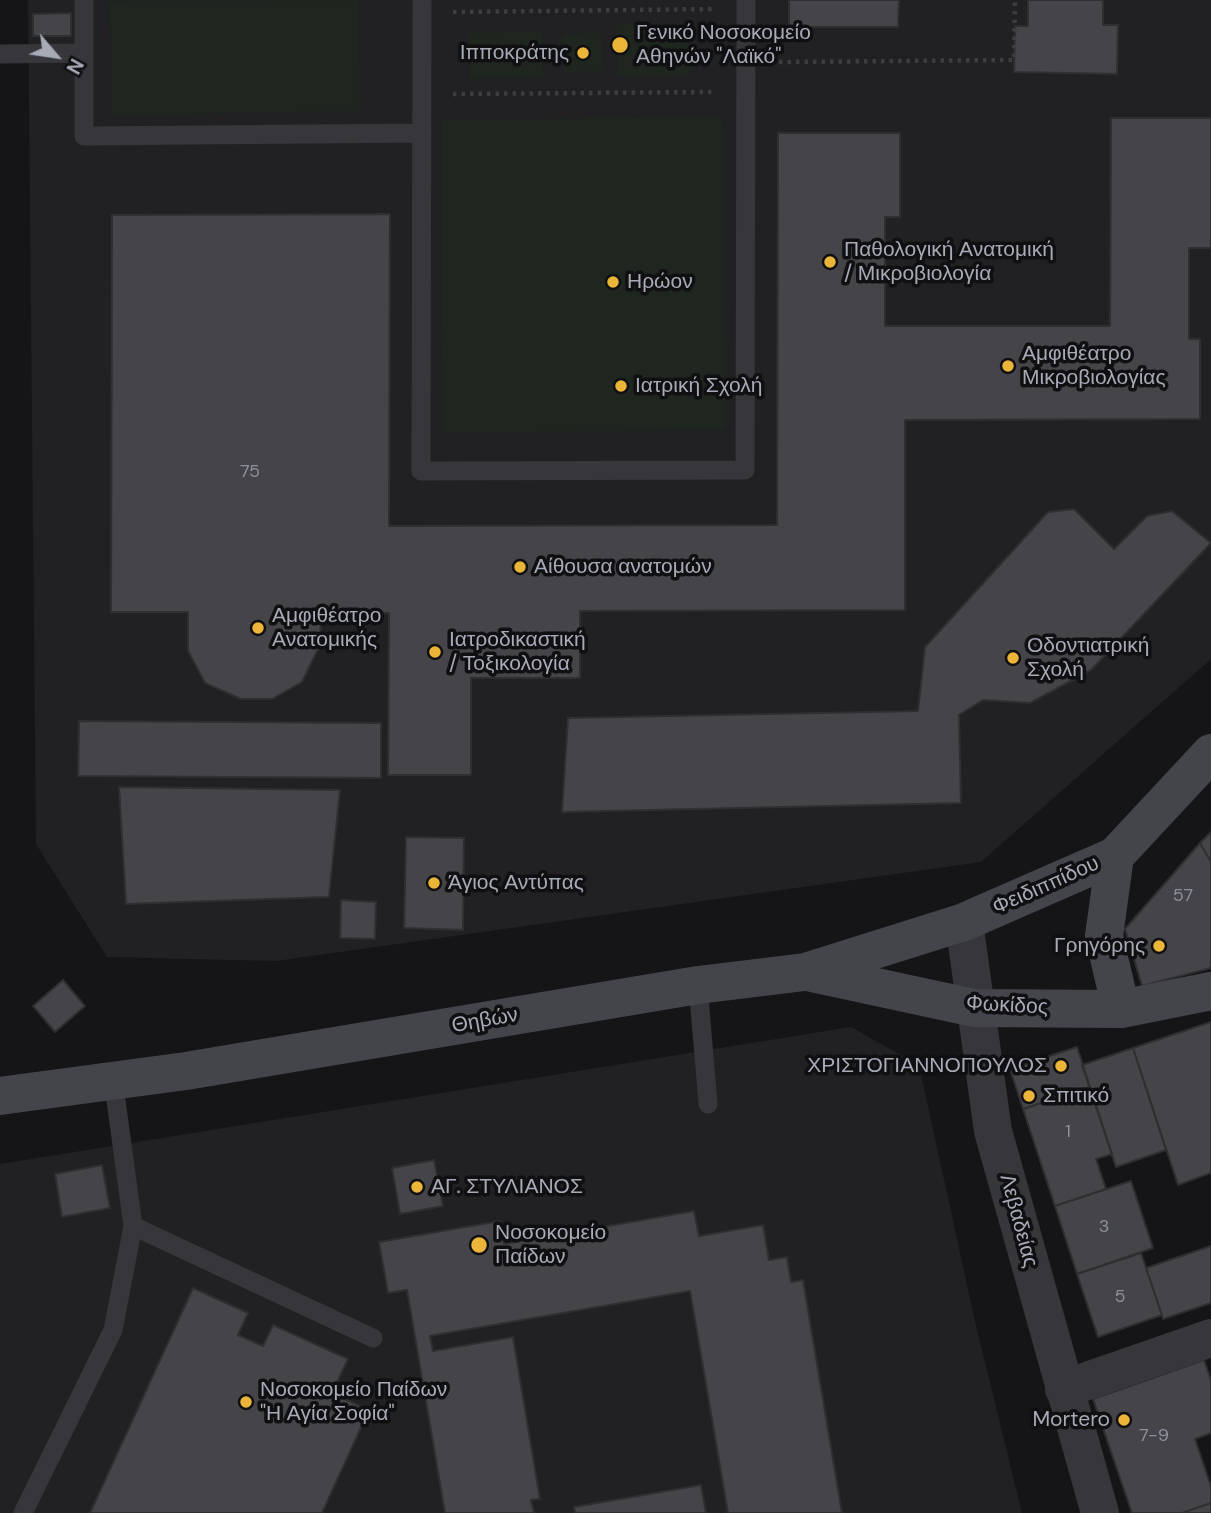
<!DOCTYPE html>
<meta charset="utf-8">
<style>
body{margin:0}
#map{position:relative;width:1211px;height:1513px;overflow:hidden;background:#151416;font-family:"DM Sans",sans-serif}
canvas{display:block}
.north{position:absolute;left:21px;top:21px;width:70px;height:70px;-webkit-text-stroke:5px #100f11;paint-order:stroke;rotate:119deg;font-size:19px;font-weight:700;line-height:28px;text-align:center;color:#a7abb6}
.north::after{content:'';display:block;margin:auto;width:24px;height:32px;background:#a7abb6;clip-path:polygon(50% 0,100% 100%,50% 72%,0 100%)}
</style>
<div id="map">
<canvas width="1211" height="1513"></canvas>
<div class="north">N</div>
</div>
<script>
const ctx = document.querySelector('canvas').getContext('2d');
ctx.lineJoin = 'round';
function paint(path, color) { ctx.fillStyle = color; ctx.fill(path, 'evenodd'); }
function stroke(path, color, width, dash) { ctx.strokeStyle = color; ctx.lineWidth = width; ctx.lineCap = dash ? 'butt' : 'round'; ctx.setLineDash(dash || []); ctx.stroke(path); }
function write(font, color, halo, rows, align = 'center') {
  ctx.font = font + ' "DM Sans",sans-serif'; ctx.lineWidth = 7; ctx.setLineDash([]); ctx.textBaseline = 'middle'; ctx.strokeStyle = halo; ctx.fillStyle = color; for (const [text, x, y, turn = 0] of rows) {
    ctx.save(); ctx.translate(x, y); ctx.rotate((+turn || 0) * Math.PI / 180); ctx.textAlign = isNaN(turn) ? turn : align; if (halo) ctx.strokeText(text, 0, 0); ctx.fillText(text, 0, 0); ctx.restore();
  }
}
const built = new Path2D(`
 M28 0H1211V659L981 862 276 961 107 957 36 844Z
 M851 1027 919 1065 976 1326 1022 1513H0V1164Z`);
const green = new Path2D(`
 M358 0 360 111 112 115 110 1Z
 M690 23 691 76 618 77 616 24Z
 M542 31 543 77 470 79 468 33Z
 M601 32 603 71 563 72 562 34Z
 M723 117 725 430 443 433 441 120Z`);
const building = new Path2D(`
 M789 0H899L898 27H789Z
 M1028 0H1103V25H1118L1117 74 1014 72 1015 26H1028Z
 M71 13V36H33V14Z
 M1111 118H1211V248H1189V339H1200V419L905 420V610L580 611V678H471V775H388L389 613H321L320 645 302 682 272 699H241L205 683 188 651V612H111L112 215 390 214 389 526 777 525 778 133H900V217H885V326H1110Z
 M1074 509 1114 549 1147 516 1172 511 1211 543 1091 670 1030 703 983 700 959 715 961 803 562 812 568 718 918 711 925 647 1048 512Z
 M79 721 381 723V778L78 776Z
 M119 787 340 790 329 897 126 904Z
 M1211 832V862L1200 843Z
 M406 837 464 838 463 930 404 928Z
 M1200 843 1211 862V968L1142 986 1125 929Z
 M341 900 376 902 375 939 340 938Z
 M63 980 85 1006 55 1032 33 1006Z
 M1211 1022V1173L1178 1185 1133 1048Z
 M1077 1047 1090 1087 1023 1109 1010 1069Z
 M1133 1048 1166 1150 1116 1167 1082 1065Z
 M1090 1087 1112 1154 1096 1159 1106 1189 1055 1206 1023 1109Z
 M434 1160 443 1206 400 1214 392 1168Z
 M102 1165 110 1208 62 1217 55 1174Z
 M1131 1181 1153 1248 1077 1274 1055 1206Z
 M694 1211 699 1236 763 1225 769 1260 787 1257 791 1282 803 1280 842 1513H728L690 1291 430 1336 433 1351 513 1337 540 1499 531 1500 534 1513H445L407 1290 388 1293 379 1242 500 1221 504 1244Z
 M1211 1246V1303L1163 1319 1146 1268Z
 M1141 1253 1162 1315 1098 1337 1077 1274Z
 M193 1288 248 1313 238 1335 263 1346 273 1325 348 1359 332 1393 369 1410 322 1513H90Z
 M1204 1360 1211 1380V1433L1195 1439 1211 1486V1503L1182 1513H1132L1093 1399Z
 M701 1485 706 1513H575L574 1507Z
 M1211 1503V1513H1182Z`);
const path = new Path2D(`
 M453 12 714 9
 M779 62 1014 60 1015 0
 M453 94 714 92`);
const lane = new Path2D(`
 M84 0V136L422 133
 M422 0 421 471 745 470 746 0
 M0 54 84 53
 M698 985 708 1104
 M133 1226 373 1338
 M23 1513 113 1330 133 1226 113 1078`);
const street = new Path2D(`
 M964 922 993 1131 1100 1513
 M1064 1389 1211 1338`);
const secondary = new Path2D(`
 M1115 856 1104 936 1121 1009
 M807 972 974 1008 1121 1009 1211 991
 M0 1096 186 1071 698 985 805 972 964 922 1115 856 1211 753`);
const markers = [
 [620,45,9,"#eab539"],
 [583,53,7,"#eab539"],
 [830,262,7,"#eab539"],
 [613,282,7,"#eab539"],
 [1008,366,7,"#eab539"],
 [621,386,7,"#eab539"],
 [520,567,7,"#eab539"],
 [258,628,7,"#eab539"],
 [435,652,7,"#eab539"],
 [1013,658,7,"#eab539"],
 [434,883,7,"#eab539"],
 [1159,946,7,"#eab539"],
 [1061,1066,7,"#eab539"],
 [1029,1096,7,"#eab539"],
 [417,1187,7,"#eab539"],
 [479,1245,9,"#eab539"],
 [246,1402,7,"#eab539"],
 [1124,1420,7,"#eab539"]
];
const numberNames = [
 ["75",250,472],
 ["57",1183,896],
 ["1",1068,1132],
 ["3",1104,1227],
 ["5",1120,1297],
 ["7-9",1154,1436]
];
const poiNames = [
 ["Γενικό Νοσοκομείο",636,33],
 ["Αθηνών \"Λαϊκό\"",636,57],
 ["Ιπποκράτης",569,53,"right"],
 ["Παθολογική Ανατομική",844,250],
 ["/ Μικροβιολογία",844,274],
 ["Ηρώον",627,282],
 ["Αμφιθέατρο",1022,354],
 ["Μικροβιολογίας",1022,378],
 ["Ιατρική Σχολή",635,386],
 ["Αίθουσα ανατομών",534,567],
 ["Αμφιθέατρο",272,616],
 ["Ανατομικής",272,640],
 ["Ιατροδικαστική",449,640],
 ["/ Τοξικολογία",449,664],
 ["Οδοντιατρική",1027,646],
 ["Σχολή",1027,670],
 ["Άγιος Αντύπας",448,883],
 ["Γρηγόρης",1145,946,"right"],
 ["ΧΡΙΣΤΟΓΙΑΝΝΟΠΟΥΛΟΣ",1047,1066,"right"],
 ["Σπιτικό",1043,1096],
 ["ΑΓ. ΣΤΥΛΙΑΝΟΣ",431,1187],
 ["Νοσοκομείο",495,1233],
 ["Παίδων",495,1257],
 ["Νοσοκομείο Παίδων",260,1390],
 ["\"Η Αγία Σοφία\"",260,1414],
 ["Mortero",1110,1420,"right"]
];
const streetNames = [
 ["Φειδιππίδου",1046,886,-24],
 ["Φωκίδος",1007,1006,3],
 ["Θηβών",485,1021,-10],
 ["Λεβαδείας",1018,1221,75]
];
paint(built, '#212123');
paint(green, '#1f2620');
paint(building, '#444449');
stroke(building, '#2f2f32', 2);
stroke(path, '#3c3d42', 4.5, [3.5, 5]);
stroke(lane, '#36363b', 19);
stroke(street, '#36363b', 38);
stroke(secondary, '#44454b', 38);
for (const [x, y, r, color] of markers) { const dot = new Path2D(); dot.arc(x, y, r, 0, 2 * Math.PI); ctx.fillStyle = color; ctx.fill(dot); stroke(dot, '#100f11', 2.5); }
write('18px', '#8e919b', null, numberNames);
write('21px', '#a7abb6', '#100f11', poiNames, 'left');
write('21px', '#a7abb6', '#100f11', streetNames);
</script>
